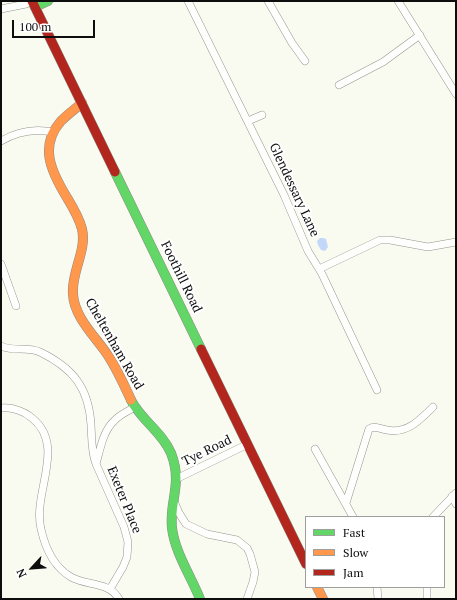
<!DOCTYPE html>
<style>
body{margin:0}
#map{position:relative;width:457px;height:600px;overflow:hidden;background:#fafbf0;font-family:"PT Serif",serif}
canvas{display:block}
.frame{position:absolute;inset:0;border:2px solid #0d0d0d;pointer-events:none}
.legend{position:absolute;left:305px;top:516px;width:140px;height:72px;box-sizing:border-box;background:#fff;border:1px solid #9e9e9e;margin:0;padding:5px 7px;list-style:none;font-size:12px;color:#0d0d0d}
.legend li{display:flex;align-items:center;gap:8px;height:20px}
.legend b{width:20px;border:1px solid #9e9e9e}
.north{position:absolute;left:12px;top:548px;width:40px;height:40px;-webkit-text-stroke:3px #fff;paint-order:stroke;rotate:244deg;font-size:11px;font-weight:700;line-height:16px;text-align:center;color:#0d0d0d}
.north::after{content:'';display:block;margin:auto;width:14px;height:18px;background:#0d0d0d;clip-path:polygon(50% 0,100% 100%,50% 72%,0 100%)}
.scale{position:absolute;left:12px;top:20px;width:83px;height:18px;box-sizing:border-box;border:2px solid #0d0d0d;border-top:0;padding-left:5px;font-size:12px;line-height:14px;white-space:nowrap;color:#0d0d0d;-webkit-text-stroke:3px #fff;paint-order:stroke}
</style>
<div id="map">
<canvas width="457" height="600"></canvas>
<div class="frame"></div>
<ul class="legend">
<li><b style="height:5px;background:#63d668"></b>Fast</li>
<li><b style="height:5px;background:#ff974d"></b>Slow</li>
<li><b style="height:5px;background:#b3261e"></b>Jam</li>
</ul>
<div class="north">N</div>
<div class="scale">100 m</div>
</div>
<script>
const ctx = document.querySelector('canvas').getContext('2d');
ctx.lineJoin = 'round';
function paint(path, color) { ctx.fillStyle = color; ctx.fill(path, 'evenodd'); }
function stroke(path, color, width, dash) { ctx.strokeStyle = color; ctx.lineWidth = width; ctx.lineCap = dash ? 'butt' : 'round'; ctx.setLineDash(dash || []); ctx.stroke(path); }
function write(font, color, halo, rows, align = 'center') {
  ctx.font = font + ' "PT Serif",serif'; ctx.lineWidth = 4; ctx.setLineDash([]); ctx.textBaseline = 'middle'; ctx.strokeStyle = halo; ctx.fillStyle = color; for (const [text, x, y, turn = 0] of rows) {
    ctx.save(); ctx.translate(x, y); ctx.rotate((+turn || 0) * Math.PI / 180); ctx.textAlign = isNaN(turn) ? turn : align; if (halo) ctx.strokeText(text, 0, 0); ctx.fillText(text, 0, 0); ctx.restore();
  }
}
const water = new Path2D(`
 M320 238H323L326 239 328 247 325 251 321 250 318 245 317 241Z`);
const street = new Path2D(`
 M188 1 284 195 308 251 322 274 377 390
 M268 1 292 43 305 61
 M398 1 456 94
 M1 9 26 4 33 1
 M339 85 383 62 420 35
 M248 121 262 115
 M1 141C18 131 34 128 53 132
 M1 264 16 306
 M319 269 380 240H390L428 247 456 242
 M1 346C13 352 27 346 40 352 73 368 89 388 91 425 92 439 91 451 96 464
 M1 408C12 407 24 411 32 418 67 446 32 493 41 529 45 547 54 567 71 577 86 586 109 581 119 599
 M315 449 353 517
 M176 479 248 444
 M452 496 456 504
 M174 501 179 513 186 524 207 534 237 540 247 548 250 554 255 572 253 582 247 599
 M346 503 369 429C375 425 380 429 387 430 407 434 420 420 433 407
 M433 517 456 493
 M377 587 378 599
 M427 587V599
 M110 589 123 567 127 557 128 542 124 527 96 464C100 450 103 431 114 421 119 415 128 411 135 407`);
const fast = new Path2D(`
 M35 7 48 1
 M115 172 201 349
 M131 400C141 420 162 432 171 453 183 484 169 501 172 528 175 553 191 576 200 599`);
const slow = new Path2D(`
 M82 103C75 109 68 114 61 121 39 146 51 171 66 196 72 206 79 217 82 229 87 251 71 272 73 294 74 318 97 338 109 357 118 371 124 385 131 400
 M317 587 323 599`);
const jam = new Path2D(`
 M32 1 115 172
 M201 349 306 564`);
const streetNames = [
 ["Glendessary Lane",294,190,65],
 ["Foothill Road",181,277,64],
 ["Cheltenham Road",114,344,60],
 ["Tye Road",207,451,-26],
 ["Exeter Place",124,500,68]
];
paint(water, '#c3d8f8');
stroke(street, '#94948f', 8);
stroke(fast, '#8a8b86', 10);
stroke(slow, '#8a8b86', 10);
stroke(jam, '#8a8b86', 10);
stroke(street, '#fefefd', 7);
stroke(fast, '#63d668', 9);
stroke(slow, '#ff974d', 9);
stroke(jam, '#b3261e', 9);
write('13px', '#0d0d0d', '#fff', streetNames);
</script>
